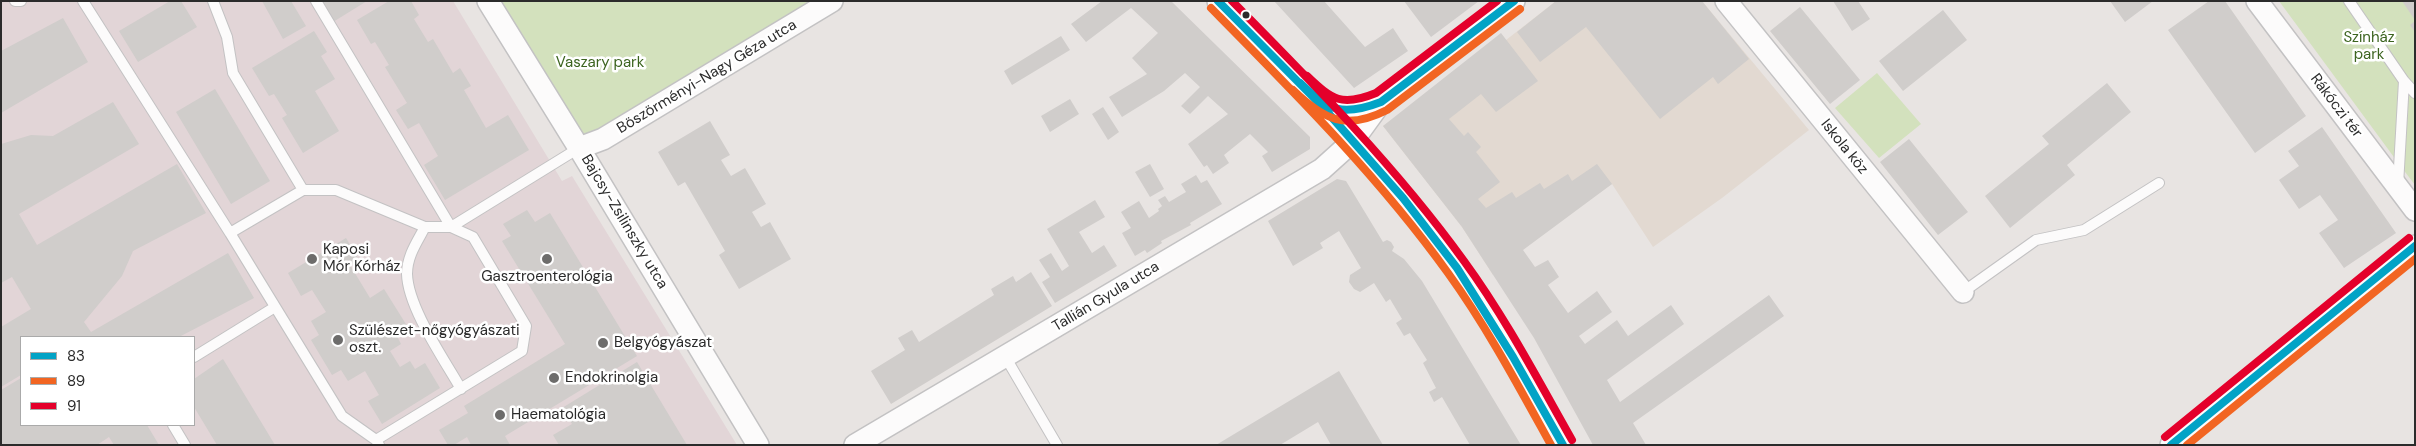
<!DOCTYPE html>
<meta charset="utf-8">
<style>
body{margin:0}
#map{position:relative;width:2416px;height:446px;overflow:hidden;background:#e8e4e2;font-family:"DM Sans",sans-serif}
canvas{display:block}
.frame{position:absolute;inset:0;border:2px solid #2b2b2b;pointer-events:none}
.legend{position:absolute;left:20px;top:336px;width:175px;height:90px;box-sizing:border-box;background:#fff;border:1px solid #aaa;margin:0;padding:6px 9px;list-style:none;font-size:15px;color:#2b2b2b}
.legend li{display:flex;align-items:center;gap:10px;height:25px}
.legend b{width:25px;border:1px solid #aaa}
</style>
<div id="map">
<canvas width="2416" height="446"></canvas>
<div class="frame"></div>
<ul class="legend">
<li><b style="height:6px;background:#02a3c6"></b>83</li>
<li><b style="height:6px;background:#f26522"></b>89</li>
<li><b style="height:6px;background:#e4002b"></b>91</li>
</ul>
</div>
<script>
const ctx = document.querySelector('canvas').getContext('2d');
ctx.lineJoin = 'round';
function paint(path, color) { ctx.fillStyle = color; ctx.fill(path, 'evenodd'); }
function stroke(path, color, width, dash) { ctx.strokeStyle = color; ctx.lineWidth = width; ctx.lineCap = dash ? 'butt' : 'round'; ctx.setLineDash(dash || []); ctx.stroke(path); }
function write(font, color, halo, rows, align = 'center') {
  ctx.font = font + ' "DM Sans",sans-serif'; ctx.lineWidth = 5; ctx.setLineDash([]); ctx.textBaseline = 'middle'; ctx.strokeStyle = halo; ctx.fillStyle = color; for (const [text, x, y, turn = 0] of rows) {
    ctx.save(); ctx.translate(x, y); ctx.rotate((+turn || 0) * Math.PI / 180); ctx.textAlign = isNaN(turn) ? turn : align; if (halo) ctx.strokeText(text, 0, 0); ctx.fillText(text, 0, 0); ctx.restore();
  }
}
const education = new Path2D(`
 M1556 1H1702L1809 130 1722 198 1653 247 1612 184 1544 232 1493 275 1462 227 1383 126 1506 40Z`);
const medical = new Path2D(`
 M1 1H453L562 181 572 176 737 445H1ZM21 337H194V425H21Z`);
const green = new Path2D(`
 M488 1H824L579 148Z
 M2279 1H2415V185L2399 164Z
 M1877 73 1921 124 1879 158 1835 108Z`);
const building = new Path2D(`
 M170 1H181L197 27 138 62 119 31Z
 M262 1H291L306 26 283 39Z
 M321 1H367L333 22Z
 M389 1H411L419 15 414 19 428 42 433 39 453 73 460 68 471 86 464 90 486 128 508 115 529 150 445 200 424 165 438 156 419 123 408 129 396 110 407 103 385 67 389 65 375 42 371 44 357 20Z
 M1102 1H1171L1310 137V149L1272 172 1262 156 1268 152 1250 134 1224 155 1229 163 1213 174 1207 165 1204 167 1188 144 1228 114 1208 96 1190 114 1181 106 1200 87 1185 73 1164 91 1122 117 1109 97 1147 74 1132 58 1158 33 1131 8 1086 42 1071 24Z
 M1274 1H1324L1365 47 1393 28 1408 51 1354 88Z
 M1404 1H1479L1431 37Z
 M1556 1H1702L1749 59 1718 84 1713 77 1660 119 1586 27 1540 62 1517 32Z
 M1833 1H1858L1870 19 1852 31Z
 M2110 1H2153L2125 22Z
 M2209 1H2225L2306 116 2255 153 2168 30Z
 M2402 1H2415V20Z
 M1800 7 1860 80 1830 104 1770 31Z
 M1943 10 1967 40 1903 91 1879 61Z
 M63 18 88 62 1 113V51Z
 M2415 21V32L2410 25Z
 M314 31 327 52 321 56 335 79 315 91 339 131 303 153 282 118 287 115 274 94 269 96 252 68Z
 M1501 33 1538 81 1496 112 1481 94 1449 119 1464 136 1468 132 1481 147 1476 152 1500 182 1478 199 1486 208 1512 192 1516 198 1540 183 1544 189 1568 174 1572 181 1597 164 1612 184 1523 250 1535 267 1548 260 1559 277 1548 285 1568 313 1597 291 1612 312 1579 336 1585 344 1617 320 1628 336 1671 305 1684 324 1607 380 1620 402 1769 295 1784 316 1633 423 1646 445H1593L1534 338 1462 227 1383 126Z
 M1061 36 1070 50 1012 85 1004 71Z
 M2107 83 2131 112 2067 165 2075 175 2010 228 1985 196 2049 144 2042 136Z
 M215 89 270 181 231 204 176 112Z
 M1070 99 1079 114 1050 132 1041 116Z
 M113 102 139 144 19 214 37 245 177 164 206 213 133 251 122 276 84 322 91 332 228 253 254 298 179 337H21V375L1 387V327L31 309 12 277 1 283V144L31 135 53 136Z
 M1103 107 1119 132 1108 140 1092 114Z
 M710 121 730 155 721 160 731 176 745 168 766 204 752 212 761 227 770 222 791 259 739 289 719 255 725 251 685 182 678 186 658 152Z
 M2322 127 2396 233 2344 268 2319 233 2338 220 2320 195 2299 209 2279 180 2299 166 2288 151Z
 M1909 139 1968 212 1938 235 1880 162Z
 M1150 164 1164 189 1150 197 1135 172Z
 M1196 175 1201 183 1207 180 1222 204 1190 223 1191 225 1161 241 1162 243 1147 253 1145 250 1135 256 1122 233 1131 228 1121 212 1139 201 1149 218 1159 211 1158 209 1162 206 1158 200 1165 196 1169 202 1186 192 1181 184Z
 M1337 179 1346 181 1383 242 1387 240 1391 242 1394 247 1392 251 1404 259 1422 281 1521 445H1470L1442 397 1434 402 1429 392 1436 388 1423 363 1427 360 1410 333 1404 336 1396 323 1402 319 1390 299 1386 302 1374 283 1360 292 1354 289 1349 282 1350 275 1361 268 1339 231 1320 243 1323 248 1293 266 1268 221Z
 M1095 200 1105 217 1079 232 1092 253 1104 245 1117 266 1055 303 1042 282 1050 277 1039 260 1051 253 1062 271 1069 266 1047 229Z
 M527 210 535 222 550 213 637 356 505 436 510 445H471L467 437 454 445H448L439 430 468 413 464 406 565 344 502 241 511 236 503 224Z
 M346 238 359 260 350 265 370 298 384 289 409 329 397 336 401 344 390 351 400 367 410 361 415 369 425 363 440 388 382 424 368 401 379 395 365 371 348 381 341 370 332 375 311 340 319 335 311 321 326 312 312 290 301 296 288 273Z
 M1031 272 1052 306 891 404 871 371 905 350 898 338 912 330 919 342 994 295 991 289 1013 276 1016 282Z
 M223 359 275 445H217L194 407V379Z
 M637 362 687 445H559L553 435 572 424 562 408Z
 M1339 371 1383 445H1331L1318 422 1280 445H1216Z
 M21 378V425H147L159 445H114L109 437 97 445H1V390Z`);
const service = new Path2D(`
 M15 1H21
 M83 1 230 233 303 190
 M213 1 227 37 233 73 303 190H336L425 227H451
 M316 1 451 227
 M2349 1 2404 81 2415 93
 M2398 185 2404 81
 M425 227C417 242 407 256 407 274 408 308 444 359 461 389
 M230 233 342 416 376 440
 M1963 292 2036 240 2084 230 2159 183
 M194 357 275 307
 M1006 358 1057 445
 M173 425 185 445
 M379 445 376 440 522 351 526 326 473 237 451 227 579 148`);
const minor = new Path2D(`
 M488 1 579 148 758 445
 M1218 1 1321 105 1352 142 1403 198 1457 268 1513 357 1563 445
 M1726 1 1963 292
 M2257 1 2415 210
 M1321 105C1348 114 1356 113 1381 102
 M579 148 603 139 832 1
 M855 445 1322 169 1352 142 1381 102 1514 1
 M2171 445 2415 246`);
const bus1 = new Path2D(`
 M1218 1 1321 105 1403 198 1457 268 1513 357 1563 445
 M1300 83C1329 111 1342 117 1381 102L1514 1
 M2171 445 2415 246`);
const bus2 = new Path2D(`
 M1211 8C1294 92 1379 177 1448 273 1487 327 1519 387 1551 445
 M1293 90C1324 120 1346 131 1387 110L1520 9
 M2187 445 2415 259`);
const bus3 = new Path2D(`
 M1232 1C1314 84 1396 167 1464 261 1505 317 1538 380 1572 440
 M1307 76C1332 100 1342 107 1376 93L1497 1
 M2165 437 2409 238`);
const markers = [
 [1246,15,4.5,"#2b2b2b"],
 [312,259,6,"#6d6c6b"],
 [547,259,6,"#6d6c6b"],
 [338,340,6,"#6d6c6b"],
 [603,343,6,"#6d6c6b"],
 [554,378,6,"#6d6c6b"],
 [500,415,6,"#6d6c6b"]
];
const parkNames = [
 ["Színház",2369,38],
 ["park",2369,55],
 ["Vaszary park",600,63]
];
const streetNames = [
 ["Böszörményi-Nagy Géza utca",707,77,-31],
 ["Rákóczi tér",2336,106,53],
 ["Iskola köz",1844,147,51],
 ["Bajcsy-Zsilinszky utca",624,222,59],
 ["Tallián Gyula utca",1106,297,-31]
];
const poiNames = [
 ["Kaposi",323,250],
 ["Mór Kórház",323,267],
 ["Gasztroenterológia",547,277,"center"],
 ["Szülészet-nőgyógyászati",349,331],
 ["oszt.",349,348],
 ["Belgyógyászat",614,343],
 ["Endokrinolgia",565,378],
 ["Haematológia",511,415]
];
paint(education, '#e2d9d1');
paint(medical, '#e2d5d7');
paint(green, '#d3e1bd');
paint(building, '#d0cdcb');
stroke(service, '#c3c2c3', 12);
stroke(minor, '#c3c2c3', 24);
stroke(service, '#fcfbfb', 10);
stroke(minor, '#fcfbfb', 21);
stroke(bus1, '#02a3c6', 8);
stroke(bus2, '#f26522', 8);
stroke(bus3, '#e4002b', 8);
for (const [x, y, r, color] of markers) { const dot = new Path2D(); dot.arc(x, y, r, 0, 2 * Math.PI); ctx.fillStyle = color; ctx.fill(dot); stroke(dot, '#fff', 2); }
write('15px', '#3c641f', '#fff', parkNames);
write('15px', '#2b2b2b', '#fff', streetNames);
write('15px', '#2b2b2b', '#fff', poiNames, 'left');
</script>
